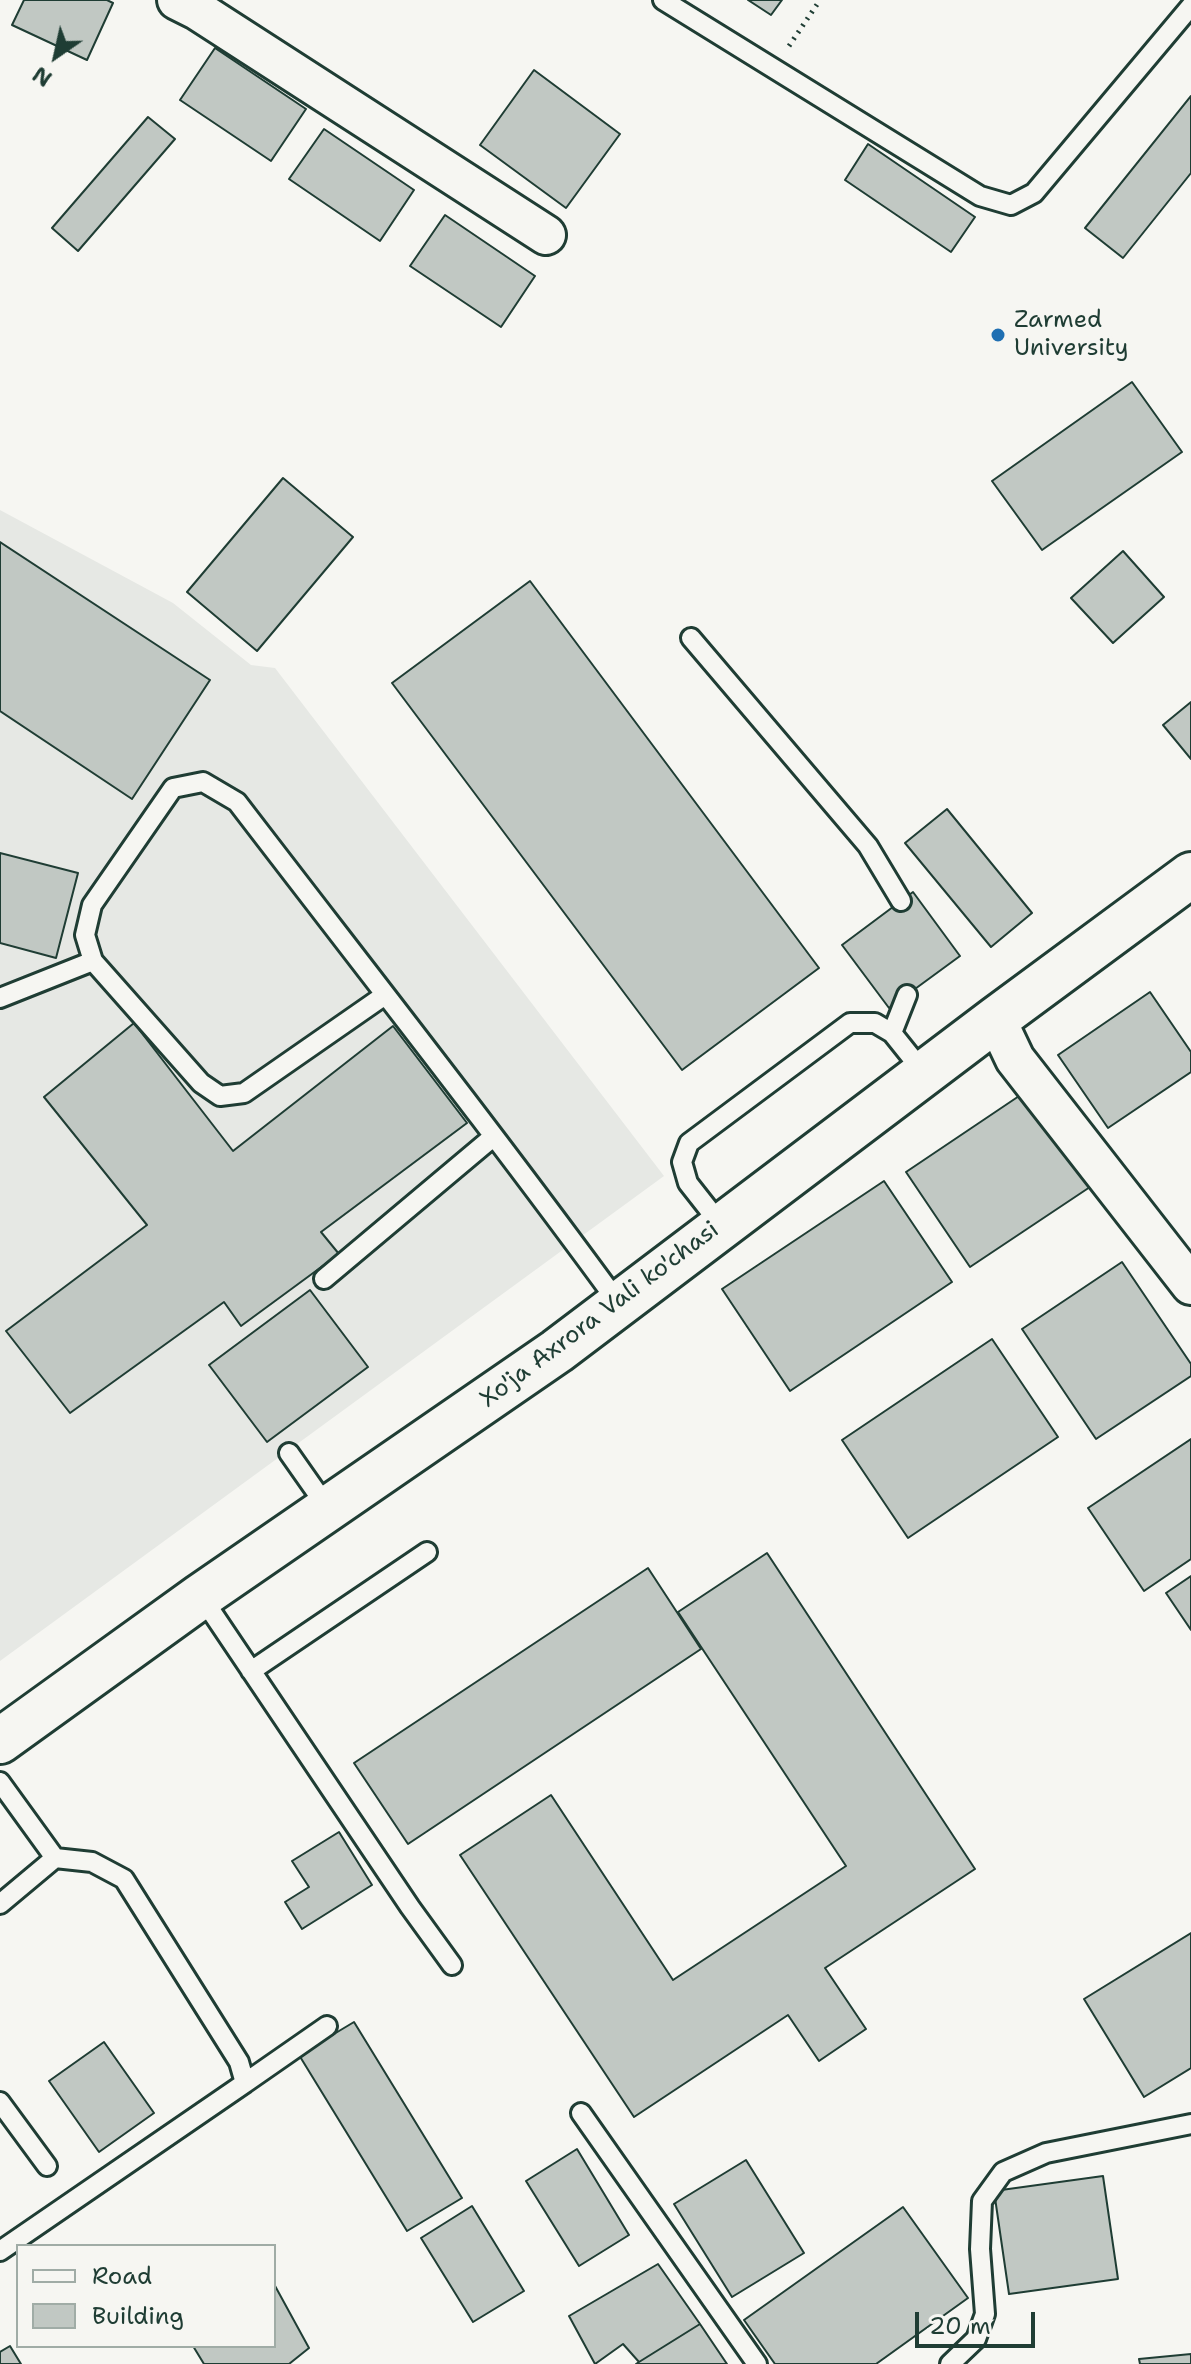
<!DOCTYPE html>
<style>
body{margin:0}
#map{position:relative;width:1191px;height:2364px;overflow:hidden;background:#f6f6f2;font-family:"Shantell Sans",sans-serif}
canvas{display:block}
.legend{position:absolute;left:16px;top:2244px;width:260px;height:104px;box-sizing:border-box;background:#f6f6f2;border:2px solid #a0aca6;margin:0;padding:10px 14px;list-style:none;font-size:24px;color:#1f3d34}
.legend li{display:flex;align-items:center;gap:16px;height:40px}
.legend b{width:40px;border:2px solid #a0aca6}
.north{position:absolute;left:16px;top:16px;width:80px;height:80px;-webkit-text-stroke:6px #f6f6f2;paint-order:stroke;rotate:214deg;font-size:22px;font-weight:700;line-height:32px;text-align:center;color:#1f3d34}
.north::after{content:'';display:block;margin:auto;width:28px;height:36px;background:#1f3d34;clip-path:polygon(50% 0,100% 100%,50% 72%,0 100%)}
.scale{position:absolute;left:915px;top:2312px;width:120px;height:36px;box-sizing:border-box;border:4px solid #1f3d34;border-top:0;padding-left:10px;font-size:24px;line-height:28px;white-space:nowrap;color:#1f3d34;-webkit-text-stroke:6px #f6f6f2;paint-order:stroke}
</style>
<div id="map">
<canvas width="1191" height="2364"></canvas>
<ul class="legend">
<li><b style="height:10px;background:#f6f6f2"></b>Road</li>
<li><b style="height:22px;background:#c1c8c3"></b>Building</li>
</ul>
<div class="north">N</div>
<div class="scale">20 m</div>
</div>
<script>
const ctx = document.querySelector('canvas').getContext('2d');
ctx.lineJoin = 'round';
function paint(path, color) { ctx.fillStyle = color; ctx.fill(path, 'evenodd'); }
function stroke(path, color, width, dash) { ctx.strokeStyle = color; ctx.lineWidth = width; ctx.lineCap = dash ? 'butt' : 'round'; ctx.setLineDash(dash || []); ctx.stroke(path); }
function write(font, color, halo, rows, align = 'center') {
  ctx.font = font + ' "Shantell Sans",sans-serif'; ctx.lineWidth = 6; ctx.setLineDash([]); ctx.textBaseline = 'middle'; ctx.strokeStyle = halo; ctx.fillStyle = color; for (const [text, x, y, turn = 0] of rows) {
    ctx.save(); ctx.translate(x, y); ctx.rotate((+turn || 0) * Math.PI / 180); ctx.textAlign = isNaN(turn) ? turn : align; if (halo) ctx.strokeText(text, 0, 0); ctx.fillText(text, 0, 0); ctx.restore();
  }
}
const built = new Path2D(`
 M0 510 173 603 251 665 275 668 664 1176 0 1661Z`);
const building = new Path2D(`
 M24 0H107L113 3 87 60 12 25Z
 M748 0H782L771 15Z
 M215 48 306 109 271 161 180 100Z
 M534 70 620 134 566 208 480 145Z
 M1191 96V173L1123 258 1085 228Z
 M148 117 175 139 78 251 52 228Z
 M324 129 414 190 380 241 289 179Z
 M868 144 975 217 951 252 845 180Z
 M445 215 535 276 501 327 410 266Z
 M1132 382 1182 452 1042 550 992 481Z
 M283 478 353 537 257 651 187 592Z
 M0 542 210 680 132 799 0 711Z
 M1123 551 1164 597 1113 643 1071 598Z
 M530 581 819 968 682 1070 392 683Z
 M1191 702V759L1163 725Z
 M947 809 1032 913 991 947 905 843Z
 M0 853 78 873 56 958 0 943Z
 M913 892 960 956 889 1008 842 945Z
 M1150 992 1191 1052V1072L1108 1128 1058 1055Z
 M134 1023 233 1151 393 1026 467 1123 321 1232 339 1254 241 1326 224 1302 70 1413 6 1331 147 1225 44 1097Z
 M1028 1090 1093 1185 970 1267 906 1172Z
 M884 1181 952 1282 790 1391 722 1289Z
 M1122 1262 1191 1364V1376L1096 1439 1022 1329Z
 M310 1290 368 1367 267 1442 209 1365Z
 M992 1339 1058 1437 908 1538 842 1440Z
 M1191 1439V1559L1144 1591 1088 1508Z
 M767 1553 975 1869 825 1968 866 2029 819 2061 788 2015 634 2117 460 1855 551 1795 673 1980 846 1866 678 1612Z
 M648 1568 701 1649 408 1844 354 1763Z
 M1191 1576V1630L1166 1593Z
 M339 1832 372 1885 302 1929 285 1902 309 1887 292 1861Z
 M1191 1933V2068L1144 2097 1084 1999Z
 M354 2022 462 2198 407 2231 299 2055Z
 M104 2042 154 2113 99 2152 49 2081Z
 M577 2149 629 2235 579 2266 526 2181Z
 M746 2160 804 2253 732 2297 674 2204Z
 M1103 2176 1118 2279 1009 2294 994 2191Z
 M472 2206 524 2291 473 2322 421 2238Z
 M903 2207 968 2298 876 2364H775L744 2320Z
 M658 2264 700 2324 639 2362 623 2344 595 2364 569 2316Z
 M274 2284 309 2348 289 2364H204L193 2346H274Z
 M700 2324 727 2364H636L639 2362Z
 M10 2346 21 2364H0V2352Z
 M1191 2354V2364H1140L1139 2359Z`);
const path = new Path2D(`
 M789 46 820 0`);
const lane = new Path2D(`
 M663 0 980 196 1011 205 1034 193 1191 6
 M691 638 868 846 901 901
 M385 995 244 1093 220 1096 201 1083 93 961 85 935 92 905 173 788 203 782 237 802C365 969 495 1134 619 1304
 M0 998 93 961
 M892 1033 907 995
 M721 1225 688 1183 682 1162 689 1143 850 1023H875L892 1033 924 1073
 M324 1279 493 1137
 M289 1453 329 1510
 M201 1596 410 1907 452 1965
 M251 1671 427 1552
 M0 1782 55 1858 0 1904
 M245 2083 327 2026
 M0 2102 47 2166
 M581 2113 757 2364
 M0 2251 245 2083 239 2062 124 1879 92 1862 55 1858
 M950 2364 976 2339 985 2314 980 2249 982 2201 1003 2172 1046 2153 1191 2124`);
const street = new Path2D(`
 M177 0 197 10 546 235
 M996 1019 1015 1059 1191 1285`);
const secondary = new Path2D(`
 M0 1741 201 1596 557 1351 996 1019 1191 875`);
const markers = [
 [998,335,8,"#1f6fb2"]
];
const poiNames = [
 ["Zarmed",1014,321],
 ["University",1014,349]
];
const streetNames = [
 ["Xo'ja Axrora Vali ko'chasi",600,1315,-37]
];
paint(built, '#e6e8e4');
paint(building, '#c1c8c3');
stroke(building, '#1f3d34', 2);
stroke(lane, '#1f3d34', 24);
stroke(street, '#1f3d34', 44);
stroke(secondary, '#1f3d34', 50);
stroke(path, '#1f3d34', 5, [2, 6]);
stroke(lane, '#f6f6f2', 18);
stroke(street, '#f6f6f2', 38);
stroke(secondary, '#f6f6f2', 44);
for (const [x, y, r, color] of markers) { const dot = new Path2D(); dot.arc(x, y, r, 0, 2 * Math.PI); ctx.fillStyle = color; ctx.fill(dot); stroke(dot, '#f6f6f2', 3); }
write('24px', '#1f3d34', '#f6f6f2', poiNames, 'left');
write('24px', '#1f3d34', '#f6f6f2', streetNames);
</script>
